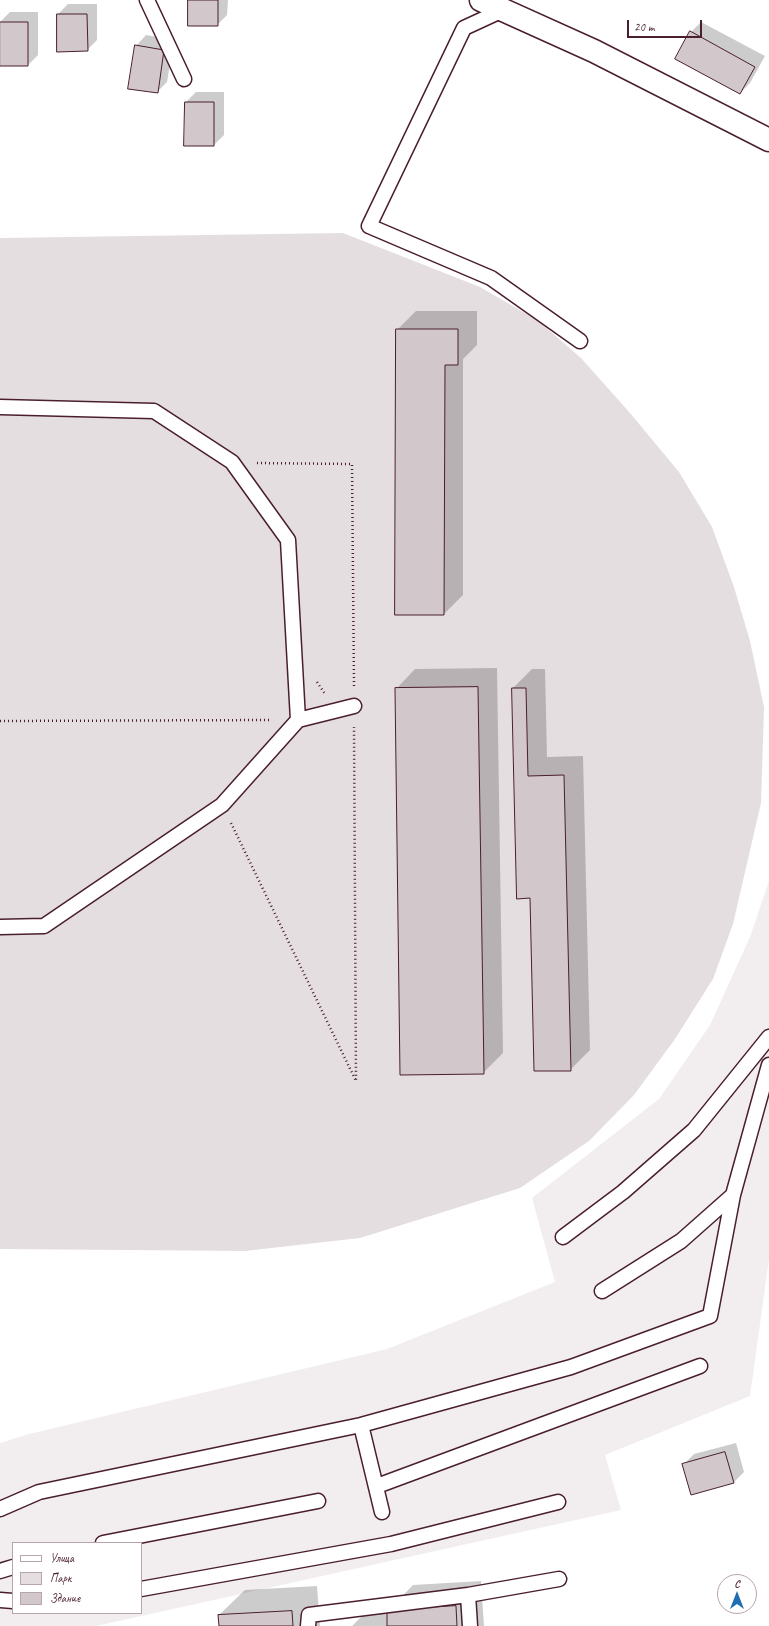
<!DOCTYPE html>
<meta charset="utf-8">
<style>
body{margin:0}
#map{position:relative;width:769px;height:1626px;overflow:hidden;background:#fff;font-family:Caveat,sans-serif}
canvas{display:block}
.legend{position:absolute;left:12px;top:1542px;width:130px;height:72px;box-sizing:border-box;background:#fff;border:1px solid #b7a5aa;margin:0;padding:5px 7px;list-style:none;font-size:12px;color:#4a1f2b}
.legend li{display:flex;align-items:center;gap:8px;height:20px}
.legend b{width:20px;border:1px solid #b7a5aa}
.north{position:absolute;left:717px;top:1574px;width:40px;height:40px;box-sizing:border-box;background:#fff;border:1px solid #b7a5aa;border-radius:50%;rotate:0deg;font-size:11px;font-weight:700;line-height:16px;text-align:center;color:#4a1f2b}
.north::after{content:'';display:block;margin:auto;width:14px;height:18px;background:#1f6fb2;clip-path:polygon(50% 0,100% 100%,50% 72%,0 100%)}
.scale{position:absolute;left:627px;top:20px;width:75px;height:18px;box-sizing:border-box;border:2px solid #4a1f2b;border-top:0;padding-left:5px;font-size:12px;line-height:14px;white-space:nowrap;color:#4a1f2b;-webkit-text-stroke:3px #fff;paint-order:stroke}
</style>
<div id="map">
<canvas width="769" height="1626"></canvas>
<ul class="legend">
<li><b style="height:5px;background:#fff"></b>Улица</li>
<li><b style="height:11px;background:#e5dee0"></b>Парк</li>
<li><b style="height:11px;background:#d2c7cb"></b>Здание</li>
</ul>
<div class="north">С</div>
<div class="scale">20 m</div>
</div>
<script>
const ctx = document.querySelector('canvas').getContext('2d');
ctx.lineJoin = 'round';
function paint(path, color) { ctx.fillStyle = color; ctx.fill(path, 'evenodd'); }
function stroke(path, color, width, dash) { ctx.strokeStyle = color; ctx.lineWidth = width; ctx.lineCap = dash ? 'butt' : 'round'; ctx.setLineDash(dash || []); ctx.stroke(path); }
const built = new Path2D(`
 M769 881V1259L750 1396 605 1455 621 1510 96 1626H0V1443L29 1434 387 1349 555 1282 532 1198 659 1099 710 1025 750 937ZM13 1543H141V1613H13Z`);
const green = new Path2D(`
 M343 233 480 287 537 320 581 358 630 413 679 472 712 527 734 587 750 641 764 707 761 803 733 924 713 979 675 1039 634 1095 589 1141 520 1188 360 1238 245 1251 0 1249V238Z`);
const shadow = new Path2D(`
 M189 0H228L227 15 217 25Z
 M68 4H97V40L87 50 58 14Z
 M10 12H38V55L28 65H0V22Z
 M701 22 765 56 750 83 740 93 691 32Z
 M146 35 174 40 167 82 157 92 136 46Z
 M196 92H224V135L214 145H185L186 102Z
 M416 311H477V345L463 359V595L444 614 397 330Z
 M497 668 503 1053 483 1073 396 689 415 669Z
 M532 669H545L547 757 583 756 590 1050 570 1070 531 897 513 688Z
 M736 1443 744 1472 734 1482 683 1465 694 1454Z
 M481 1581 484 1626H352L363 1615 388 1613V1611L413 1585Z
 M317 1586 320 1626H220L219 1615 245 1590Z`);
const building = new Path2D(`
 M188 0H218V26H188Z
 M57 14H87L88 51 57 52Z
 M0 22H28V66H0Z
 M690 31 755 67 740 94 675 59Z
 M135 45 164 50 158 93 128 89Z
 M185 102H214V146H184Z
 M396 329H458V365H445L444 615H395Z
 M478 687 484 1074 400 1075 395 688Z
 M512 688H526L528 776 564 775 571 1071H534L530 898 517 899Z
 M725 1452 734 1483 691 1495 682 1464Z
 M456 1606 457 1626H387V1610Z
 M292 1611 293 1626H219L218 1615Z`);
const path = new Path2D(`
 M257 463 352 464 354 686
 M317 682 325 694
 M0 721 271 720
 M231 823 356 1081 354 727`);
const service = new Path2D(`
 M147 0 184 79
 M503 10 464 28 369 226 491 278 580 341
 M0 407 154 411 232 462 288 540 298 720
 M0 927 44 926 222 805 298 720 354 706
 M563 1237 623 1192 694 1130 769 1037
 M602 1291 681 1241 733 1195
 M361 1425 382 1512
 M377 1486 700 1366
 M0 1509 39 1492 361 1425 571 1367 710 1316 733 1195 769 1065
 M103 1543 318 1501
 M0 1571 13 1567
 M141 1589 391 1544 558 1502
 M468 1595 559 1579
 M0 1600 13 1601
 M308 1626 309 1615 468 1595 470 1626`);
const minor = new Path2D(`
 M481 0 594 51 769 140`);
paint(built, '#f2eeef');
paint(green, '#e5dee0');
paint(shadow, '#0003');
paint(building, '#d2c7cb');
stroke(building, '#4a1f2b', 1);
stroke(service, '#4a1f2b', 17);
stroke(minor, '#4a1f2b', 25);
stroke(path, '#4a1f2b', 2.5, [1, 3]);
stroke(service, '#fff', 14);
stroke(minor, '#fff', 22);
</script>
